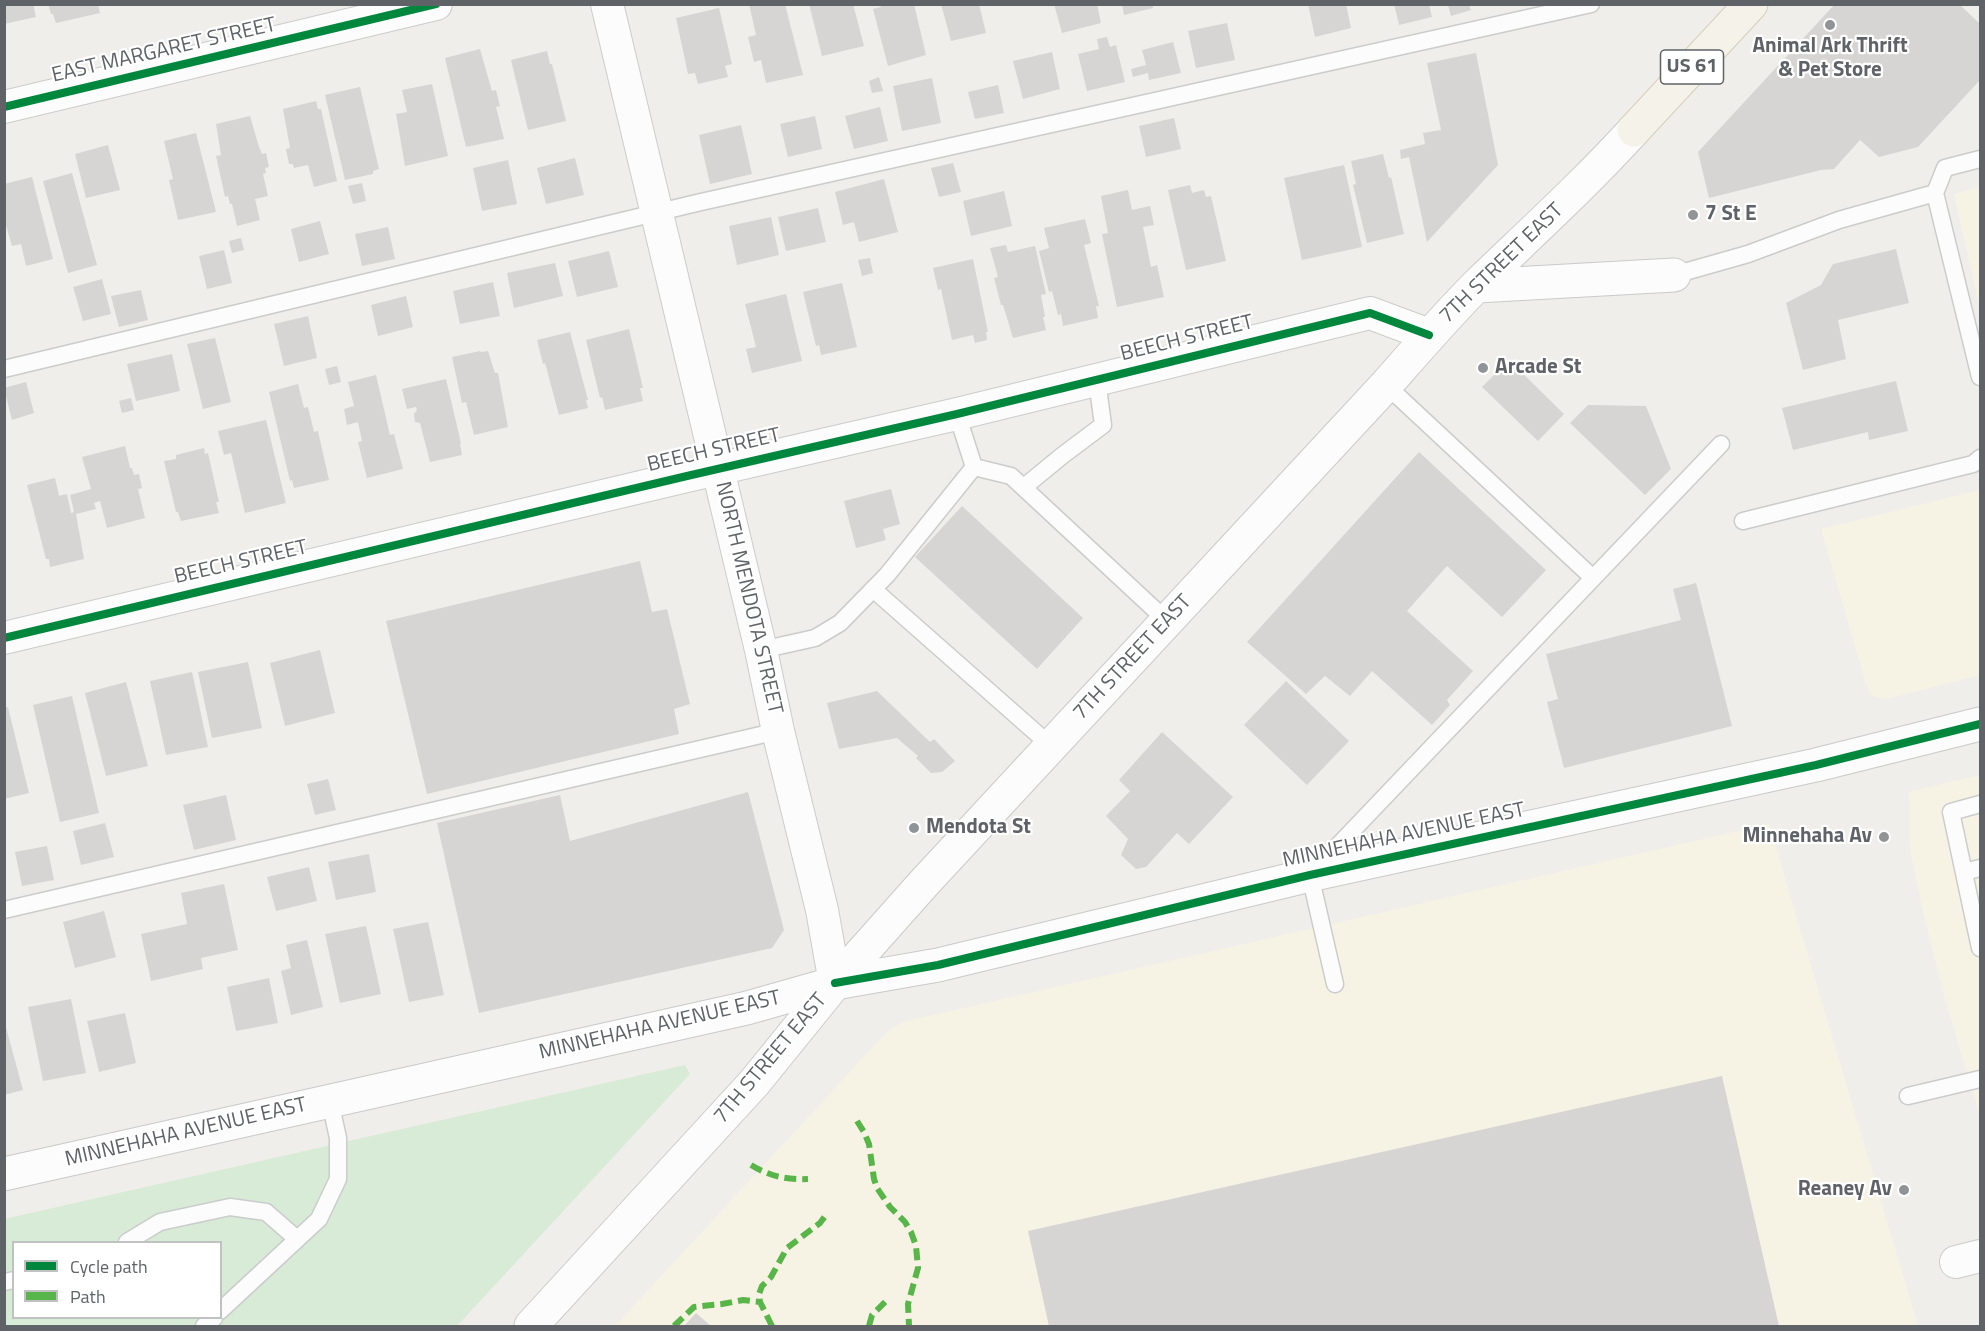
<!DOCTYPE html>
<style>
body{margin:0}
#map{position:relative;width:1985px;height:1331px;overflow:hidden;background:#efeeea;font-family:"Titillium Web",sans-serif}
canvas{display:block}
.frame{position:absolute;inset:0;border:6px solid #5f6368;pointer-events:none}
.legend{position:absolute;left:12px;top:1241px;width:210px;height:78px;box-sizing:border-box;background:#fff;border:2px solid #bfc1c3;margin:0;padding:8px 10px;list-style:none;font-size:18px;color:#5f6368}
.legend li{display:flex;align-items:center;gap:12px;height:30px}
.legend b{width:30px;border:2px solid #bfc1c3}
</style>
<div id="map">
<canvas width="1985" height="1331"></canvas>
<div class="frame"></div>
<ul class="legend">
<li><b style="height:8px;background:#00873e"></b>Cycle path</li>
<li><b style="height:8px;background:#58b549"></b>Path</li>
</ul>
</div>
<script>
const ctx = document.querySelector('canvas').getContext('2d');
ctx.lineJoin = 'round';
function paint(path, color) { ctx.fillStyle = color; ctx.fill(path, 'evenodd'); }
function stroke(path, color, width, dash) { ctx.strokeStyle = color; ctx.lineWidth = width; ctx.lineCap = dash ? 'butt' : 'round'; ctx.setLineDash(dash || []); ctx.stroke(path); }
function write(font, color, halo, rows, align = 'center') {
  ctx.font = font + ' "Titillium Web",sans-serif'; ctx.lineWidth = 4.5; ctx.setLineDash([]); ctx.textBaseline = 'middle'; ctx.strokeStyle = halo; ctx.fillStyle = color; for (const [text, x, y, turn = 0] of rows) {
    ctx.save(); ctx.translate(x, y); ctx.rotate((+turn || 0) * Math.PI / 180); ctx.textAlign = isNaN(turn) ? turn : align; if (halo) ctx.strokeText(text, 0, 0); ctx.fillText(text, 0, 0); ctx.restore();
  }
}
const commercial = new Path2D(`
 M1980 187V309L1954 194Z
 M1980 490V675L1886 699 1873 696 1866 684 1821 529Z
 M1980 775V1117L1944 995 1923 912 1910 848 1909 792Z
 M1769 824 1918 1326H615L886 1033 903 1022Z`);
const green = new Path2D(`
 M685 1065 690 1074 457 1326H5L4 1219ZM14 1242H220V1318H14Z`);
const building = new Path2D(`
 M4 4H33L36 17 4 24Z
 M48 4H98L100 13 56 23 53 14H51Z
 M749 4H785L803 75 766 83 761 60 754 62 748 37 756 35Z
 M809 4H853L864 46 822 56Z
 M880 4H914L926 55 888 66 873 9 881 7Z
 M941 4H979L986 33 951 41Z
 M1054 4H1097L1101 23 1062 33Z
 M1122 4H1152L1153 8 1124 15Z
 M1308 4H1346L1351 28 1315 37Z
 M1394 4H1429L1432 17 1399 25Z
 M1835 4H1959L1980 24V80L1918 147 1879 157 1860 140 1834 169 1821 170 1709 198 1698 152Z
 M1448 5H1469L1471 10 1451 16Z
 M719 8 732 64 725 66 728 77 698 84 695 73 688 74 676 18Z
 M1227 23 1235 60 1196 68 1188 31Z
 M1107 37 1110 47 1116 45 1125 82 1087 91 1078 54 1099 49 1097 39Z
 M1173 42 1181 73 1149 80 1148 73 1133 77 1131 69 1146 65 1142 50Z
 M480 49 492 91 496 90 500 106 496 107 504 139 466 147 445 58Z
 M547 51 550 64H552L566 121 528 130 511 60Z
 M1052 52 1060 89 1023 99 1013 61Z
 M1476 53 1498 165 1427 242 1409 157 1401 159 1400 150 1425 144 1423 133 1441 130 1427 63Z
 M879 77 883 91 872 93 869 81Z
 M932 78 941 123 902 131 893 86Z
 M432 84 448 156 405 166 396 114 407 112 402 90Z
 M998 85 1004 113 975 119 968 92Z
 M360 87 379 169 373 171V174L345 180 325 95Z
 M316 101 318 109H321L337 181 314 187 308 165 294 168 293 164H289L286 149 290 148 283 109Z
 M880 107 888 141 854 149 845 116Z
 M250 116 259 147 262 154 266 153 269 167 265 168 266 173 263 174 268 196 255 199 260 220 237 226 232 204H230L228 196 225 197 216 156 221 155 216 124Z
 M815 116 822 149 788 157 780 124Z
 M1174 118 1181 149 1146 157 1139 126Z
 M741 125 752 174 710 184 699 135Z
 M196 133 216 212 178 220 169 180 173 179 164 141Z
 M108 145 120 190 86 198 75 154Z
 M1383 154 1389 178 1391 177 1404 234 1367 243 1353 185 1356 184 1351 161Z
 M575 158 584 195 546 204 537 168Z
 M508 160 517 204 482 211 473 168Z
 M953 163 961 192 939 197 931 168Z
 M1344 165 1362 247 1302 260 1284 178Z
 M72 173 97 265 68 273 43 181Z
 M32 177 53 259 26 266 21 244 12 246 4 218V184Z
 M884 179 898 232 859 242 854 222 843 225 835 192Z
 M362 183 366 201 353 204 348 186Z
 M1190 185 1192 193 1204 190 1206 197 1211 196 1226 261 1186 270 1168 190Z
 M1128 190 1132 210 1150 206 1154 225 1143 227 1151 267 1157 265 1164 297 1117 307 1102 234 1108 233 1101 196Z
 M1004 191 1012 226 971 236 963 201Z
 M818 208 826 242 786 251 778 217Z
 M771 217 779 255 737 265 729 226Z
 M1085 219 1091 243 1084 245 1099 306H1096L1098 318 1063 326 1061 314 1058 315 1052 291 1049 292 1039 251 1049 248 1044 228Z
 M320 221 329 254 299 262 291 229Z
 M388 227 395 259 362 266 355 234Z
 M241 238 244 250 232 253 229 241Z
 M1006 245 1008 252 1035 246 1046 294 1041 295 1045 317H1043L1046 330 1013 338 1003 305H1001L994 278 998 277 990 248Z
 M1896 249 1909 303 1838 320 1846 359 1803 370 1786 303 1821 285 1833 264Z
 M224 250 232 283 207 289 199 256Z
 M609 251 618 287 577 297 568 261Z
 M870 258 873 273 862 276 858 260Z
 M973 259 988 332H986L987 340 975 343 973 335 952 340 941 289 938 290 933 268Z
 M555 263 563 296 514 308 507 273Z
 M102 279 111 314 83 321 73 287Z
 M493 282 500 316 460 324 453 291Z
 M842 283 857 347 821 355 819 345 816 346 803 292Z
 M141 290 148 320 119 327 111 296Z
 M786 294 802 361 752 373 746 349 756 347 745 304Z
 M406 296 413 327 378 336 371 305Z
 M308 316 317 358 284 366 274 324Z
 M629 329 643 388H640L643 401 605 410 602 397 600 398 586 340Z
 M570 332 588 400H586L588 408 559 415 545 363 543 364 537 340Z
 M215 338 231 402 203 409 187 344Z
 M480 351 481 352 488 351 495 373H498L508 427 474 435 466 402 462 403 452 357Z
 M172 354 180 391 136 401 127 364Z
 M1509 360 1564 414 1538 441 1482 387Z
 M337 366 341 382 329 385 325 369Z
 M376 375 390 435 394 434 403 469 367 478 358 442 362 441 358 422 347 425 344 409 354 406 348 382Z
 M446 379 461 443 460 444 462 455 430 462 420 423 415 422 414 414 417 410 416 407 407 409 402 389Z
 M1896 381 1908 431 1869 440 1868 432 1793 450 1782 408Z
 M26 382 34 413 12 420 4 388Z
 M298 384 304 408 308 407 314 432 318 431 329 480 294 488 292 480 290 481 269 392Z
 M131 398 134 410 122 413 119 401Z
 M1588 405 1646 406 1671 469 1645 495 1570 423Z
 M266 420 286 503 245 513 231 453 224 455 218 431Z
 M125 446 130 468H132L134 475 139 474 142 488 138 489 145 518 107 528 100 501 94 503 96 509 76 514 84 559 50 567 49 559H46L27 485 55 478 59 496 67 494 71 513 74 512 70 495 91 489 82 457Z
 M204 448 205 454 208 453 219 502H216L219 513 181 521 178 512H176L164 461 176 459V455Z
 M1419 452 1546 570 1502 617 1447 566 1407 611 1473 671 1447 700 1450 705 1432 725 1372 671 1350 696 1325 676 1306 694 1247 642Z
 M891 489 900 524 883 529 886 540 856 548 844 501Z
 M962 506 1083 618 1037 669 915 557Z
 M640 561 652 612 667 609 690 704 674 709 679 734 427 794 386 621Z
 M1696 583 1732 726 1564 768 1547 702 1558 699 1546 654 1681 620 1673 589Z
 M320 650 335 713 285 726 270 663Z
 M248 662 262 728 212 738 198 672Z
 M192 672 208 747 166 755 150 681Z
 M1286 681 1349 741 1307 785 1244 725Z
 M126 682 148 766 106 776 85 693Z
 M877 691 930 742 934 739 955 761 942 772 931 773 916 758 918 756 897 738 839 749 827 703Z
 M72 696 99 813 60 822 33 705Z
 M8 707 29 793 4 799V708Z
 M1162 732 1233 797 1189 844 1177 833 1146 867 1136 869 1121 855 1128 839 1106 816 1130 791 1119 780Z
 M328 779 336 810 315 815 307 784Z
 M748 792 784 930 772 948 479 1013 437 823 560 795 570 841Z
 M226 795 236 840 194 850 183 805Z
 M105 823 114 857 81 865 73 831Z
 M47 846 54 880 22 886 15 852Z
 M369 854 376 892 336 900 328 862Z
 M309 867 317 901 276 911 267 877Z
 M224 884 238 950 201 958 203 969 151 981 141 934 187 924 181 893Z
 M104 911 116 957 75 968 63 922Z
 M428 922 444 995 409 1002 393 929Z
 M366 926 381 994 340 1003 325 934Z
 M307 940 323 1007 291 1015 281 971 291 968 286 945Z
 M269 978 278 1023 236 1031 227 987Z
 M71 999 86 1073 43 1081 28 1007Z
 M125 1013 136 1063 99 1072 87 1021Z
 M4 1020 23 1090 4 1095Z
 M1722 1076 1779 1326H1049L1028 1231Z
 M696 1313 711 1326H684Z`);
const lane = new Path2D(`
 M1980 159 1945 168 1935 193 1980 377
 M1674 275 1748 254 1839 220 1935 193
 M4 369 701 202 1591 4
 M1386 385 1593 578
 M974 467 1011 476 1167 621
 M1024 487 1063 455 1103 425 1097 380
 M1743 521 1973 464 1980 458
 M873 589 1051 746
 M761 650 815 638 840 623 887 575 974 467 957 414
 M1980 804 1951 812 1980 948
 M1964 872 1980 868
 M4 910 778 731
 M1335 984 1310 875 1721 444
 M1908 1096 1980 1079
 M127 1242 160 1222 230 1207 266 1212 297 1239
 M4 1282 14 1280
 M220 1311 319 1219 338 1179V1138L330 1101
 M204 1326 214 1318`);
const street = new Path2D(`
 M607 4 761 650 778 731 822 910 835 983
 M4 107 436 4
 M4 638 687 476 957 414 1370 313 1429 335
 M1956 1262 1980 1256`);
const secondary = new Path2D(`
 M1477 286 1674 275
 M4 1174 747 1008 835 983 938 965 1310 875 1816 765 1980 724
 M531 1326 754 1083 835 983 924 883 1386 385C1416 351 1446 316 1478 284 1531 233 1585 184 1634 130`);
const primary = new Path2D(`
 M1634 130 1751 4`);
const quiet = new Path2D(`
 M857 1121 864 1132 869 1144 874 1179 877 1188 890 1207 905 1222 911 1232 916 1246 918 1268 908 1304 909 1326
 M751 1165C769 1176 786 1180 808 1179
 M674 1326 694 1307 722 1304 743 1300 760 1302
 M772 1326 760 1302 759 1294 762 1286 771 1277 787 1248 820 1223 826 1215
 M869 1326 872 1315 886 1301`);
const cycleway = new Path2D(`
 M4 107 436 4
 M4 638 687 476 957 414 1370 313 1429 335
 M835 983 938 965 1310 875 1816 765 1980 724`);
const markers = [
 [1830,25,6,"#919496"],
 [1693,215,6,"#919496"],
 [1483,368,6,"#919496"],
 [914,828,6,"#919496"],
 [1884,837,6,"#919496"],
 [1904,1190,6,"#919496"]
];
const shields = [
 [1692,67,63]
];
const shieldNames = [
 ["US 61",1692,67]
];
const poiNames = [
 ["Animal Ark Thrift",1830,47,"center"],
 ["& Pet Store",1830,71,"center"],
 ["7 St E",1705,215],
 ["Arcade St",1495,368],
 ["Mendota St",926,828],
 ["Minnehaha Av",1872,837,"right"],
 ["Reaney Av",1892,1190,"right"]
];
const streetNames = [
 ["EAST MARGARET STREET",164,51,-13],
 ["7TH STREET EAST",1502,264,-44],
 ["BEECH STREET",1187,339,-14],
 ["BEECH STREET",714,451,-13],
 ["BEECH STREET",241,563,-13],
 ["NORTH MENDOTA STREET",748,598,77],
 ["7TH STREET EAST",1133,658,-47],
 ["MINNEHAHA AVENUE EAST",1404,836,-12],
 ["MINNEHAHA AVENUE EAST",660,1026,-13],
 ["7TH STREET EAST",771,1059,-50],
 ["MINNEHAHA AVENUE EAST",186,1133,-13]
];
paint(commercial, '#f7f3e4');
paint(green, '#d8ebd6');
paint(building, '#d6d5d3');
stroke(lane, '#cbcccc', 19);
stroke(street, '#cbcccc', 34);
stroke(secondary, '#cacacb', 35);
stroke(primary, '#d7ceb8', 35);
stroke(lane, '#fdfcfc', 16);
stroke(street, '#fdfcfc', 32);
stroke(secondary, '#fdfcfc', 33);
stroke(primary, '#f4f2e9', 33);
stroke(quiet, '#58b549', 6, [12, 6]);
stroke(cycleway, '#00873e', 8);
for (const [x, y, r, color] of markers) { const dot = new Path2D(); dot.arc(x, y, r, 0, 2 * Math.PI); ctx.fillStyle = color; ctx.fill(dot); stroke(dot, '#fff', 2); }
for (const [x, y, w] of shields) { const box = new Path2D(); box.roundRect(x - w / 2, y - 17, w, 34, 4.5); ctx.fillStyle = '#fff'; ctx.fill(box); stroke(box, '#5f6368', 1.5); }
write('bold 20px', '#5f6368', null, shieldNames);
write('bold 21px', '#5f6368', '#fff', poiNames, 'left');
write('21px', '#5f6368', '#fff', streetNames);
</script>
